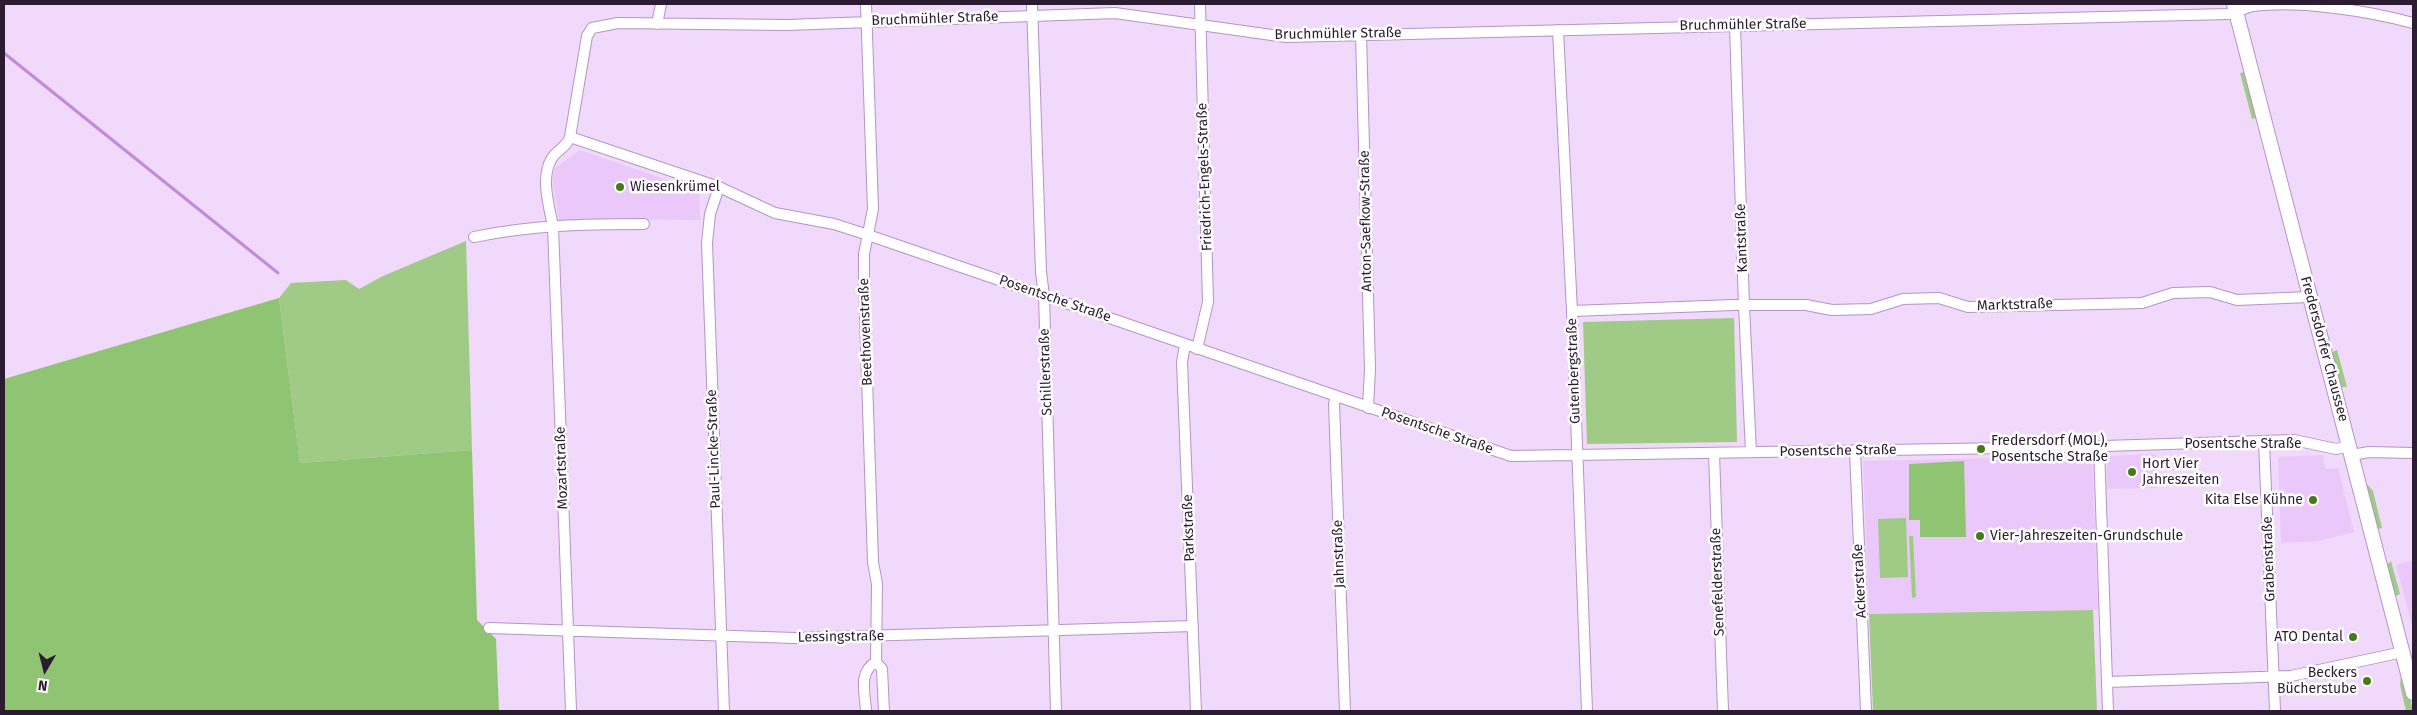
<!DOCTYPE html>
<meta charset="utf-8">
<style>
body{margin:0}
#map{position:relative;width:2417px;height:715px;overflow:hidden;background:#f0d9fa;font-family:"Fira Sans",sans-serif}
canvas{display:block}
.frame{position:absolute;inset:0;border:5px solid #2b1c31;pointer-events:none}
.north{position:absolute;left:20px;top:645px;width:50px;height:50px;-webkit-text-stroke:4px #fff;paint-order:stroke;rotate:188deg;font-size:14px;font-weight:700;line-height:20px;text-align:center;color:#2b1c31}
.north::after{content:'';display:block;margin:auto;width:18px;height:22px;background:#2b1c31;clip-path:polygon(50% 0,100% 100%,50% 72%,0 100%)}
</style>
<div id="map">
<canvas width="2417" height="715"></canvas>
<div class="frame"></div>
<div class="north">N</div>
</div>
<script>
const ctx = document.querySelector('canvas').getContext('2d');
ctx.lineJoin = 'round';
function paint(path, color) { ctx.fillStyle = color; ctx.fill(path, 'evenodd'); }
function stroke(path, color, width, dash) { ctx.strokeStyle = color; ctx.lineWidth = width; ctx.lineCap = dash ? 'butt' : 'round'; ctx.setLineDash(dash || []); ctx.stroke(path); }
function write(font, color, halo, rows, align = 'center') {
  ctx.font = font + ' "Fira Sans",sans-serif'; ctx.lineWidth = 5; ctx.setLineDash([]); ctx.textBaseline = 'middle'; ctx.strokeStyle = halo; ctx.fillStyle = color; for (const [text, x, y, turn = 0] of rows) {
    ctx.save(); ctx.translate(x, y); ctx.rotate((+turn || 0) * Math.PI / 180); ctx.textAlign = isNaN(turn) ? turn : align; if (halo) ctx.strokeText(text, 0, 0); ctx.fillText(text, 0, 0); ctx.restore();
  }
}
const built = new Path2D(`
 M580 150 699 191 700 220 589 219 559 222 553 182 554 169Z
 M2156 454 2157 488 2107 489V456Z
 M2323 455 2325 469 2338 468 2354 532 2318 541 2281 543 2278 457Z
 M2092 456 2098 610 1869 614 1863 461Z
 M2413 560V629L2396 565Z`);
const green = new Path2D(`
 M2244 72 2247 73 2258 115 2256 118 2252 119 2240 73Z
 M466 241 472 450 300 463 279 298 291 283 346 280 359 289 383 276Z
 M1734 318 1737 442 1587 444 1583 322Z
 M2337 350 2347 387H2338L2330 353Z
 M2365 482 2373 491 2382 528 2378 529 2375 528Z
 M1906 518 1908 577 1880 578 1878 519Z
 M1909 536H1913L1916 597 1912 598Z
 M2391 561 2400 594 2393 597 2385 567Z
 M2093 610 2097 711H1873L1869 614Z
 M2402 668 2413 710V711H2406L2400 685Z`);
const forest = new Path2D(`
 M279 298 300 463 472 450 477 620 496 639 499 711H4V379Z
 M1964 461 1966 537H1920V520H1909V464Z`);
const stream = new Path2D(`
 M4 53 278 273`);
const street = new Path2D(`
 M866 4 873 209 864 254V285L873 562 877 584 876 662 882 669 884 711
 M1032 4 1041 272 1044 296 1056 711
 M657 24 661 4
 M1735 25 1744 306 1751 452
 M1558 30 1572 311 1587 711
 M1361 34 1370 369 1368 408
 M570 137 719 187 775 213 834 224 868 235 1511 456 2073 447 2294 440 2336 449 2350 446
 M719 187 710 214 707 243 724 711
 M474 237C531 225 587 224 644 224
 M1572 311 1734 305H1806L1832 310 1871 309 1903 299 1939 298 1968 307 2142 303 2173 293 2210 292 2237 300 2309 297
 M1185 345 1182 362 1196 711
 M1197 349 1208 302 1200 4
 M1336 396 1334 404 1345 711
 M2264 441 2275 711
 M2099 447 2108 711
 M1855 450 1866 711
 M1714 453 1723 711
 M2352 455 2369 452 2413 453
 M489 628 795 638 1193 626
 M2107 682 2291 676 2403 652
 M571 711 553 226C549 206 540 177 552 158 557 150 567 147 570 137L587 36 592 28 618 23 787 25 1115 13 1286 37 2228 14C2237 12 2245 8 2253 6 2298 0 2369 11 2413 23
 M866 711C865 693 858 672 876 662`);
const secondary = new Path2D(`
 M2234 4 2413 693`);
const markers = [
 [620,187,5,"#437c15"],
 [1981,449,5,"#437c15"],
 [2132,472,5,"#437c15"],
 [2313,500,5,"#437c15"],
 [1980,536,5,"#437c15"],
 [2353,637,5,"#437c15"],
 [2367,681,5,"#437c15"]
];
const streetNames = [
 ["Bruchmühler Straße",935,19,-2],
 ["Bruchmühler Straße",1743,25,-1],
 ["Bruchmühler Straße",1338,34,-1],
 ["Friedrich-Engels-Straße",1205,177,-92],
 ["Anton-Saefkow-Straße",1366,221,-91],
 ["Kantstraße",1742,238,-92],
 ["Posentsche Straße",1055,299,19],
 ["Marktstraße",2015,305,-2],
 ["Beethovenstraße",866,332,-92],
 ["Fredersdorfer Chaussee",2324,349,75],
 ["Gutenbergstraße",1574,371,-92],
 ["Schillerstraße",1046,372,-92],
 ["Posentsche Straße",1437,431,19],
 ["Posentsche Straße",2243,444],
 ["Paul-Lincke-Straße",714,449,-92],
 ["Posentsche Straße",1838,451,-1],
 ["Mozartstraße",562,468,-92],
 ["Parkstraße",1189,528,-92],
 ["Jahnstraße",1339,554,-92],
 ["Grabenstraße",2269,559,-92],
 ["Ackerstraße",1860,581,-93],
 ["Senefelderstraße",1718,582,-92],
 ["Lessingstraße",841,637,-1]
];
const poiNames = [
 ["Wiesenkrümel",630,187],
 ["Fredersdorf (MOL),",1991,441],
 ["Posentsche Straße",1991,457],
 ["Hort Vier",2142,464],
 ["Jahreszeiten",2142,480],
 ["Kita Else Kühne",2303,500,"right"],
 ["Vier-Jahreszeiten-Grundschule",1990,536],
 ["ATO Dental",2343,637,"right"],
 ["Beckers",2357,673,"right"],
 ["Bücherstube",2357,689,"right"]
];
paint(built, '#eac8fa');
paint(green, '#9fcb87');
paint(forest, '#8fc572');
stroke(stream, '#c18bd9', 3);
stroke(street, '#b793c8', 12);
stroke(secondary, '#b793c8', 16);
stroke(street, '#fff', 10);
stroke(secondary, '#fff', 14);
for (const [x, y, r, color] of markers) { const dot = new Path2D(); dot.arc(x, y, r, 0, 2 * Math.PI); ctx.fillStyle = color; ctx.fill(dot); stroke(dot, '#fff', 2); }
write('14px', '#2b1c31', '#fff', streetNames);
write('14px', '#2b1c31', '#fff', poiNames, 'left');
</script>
